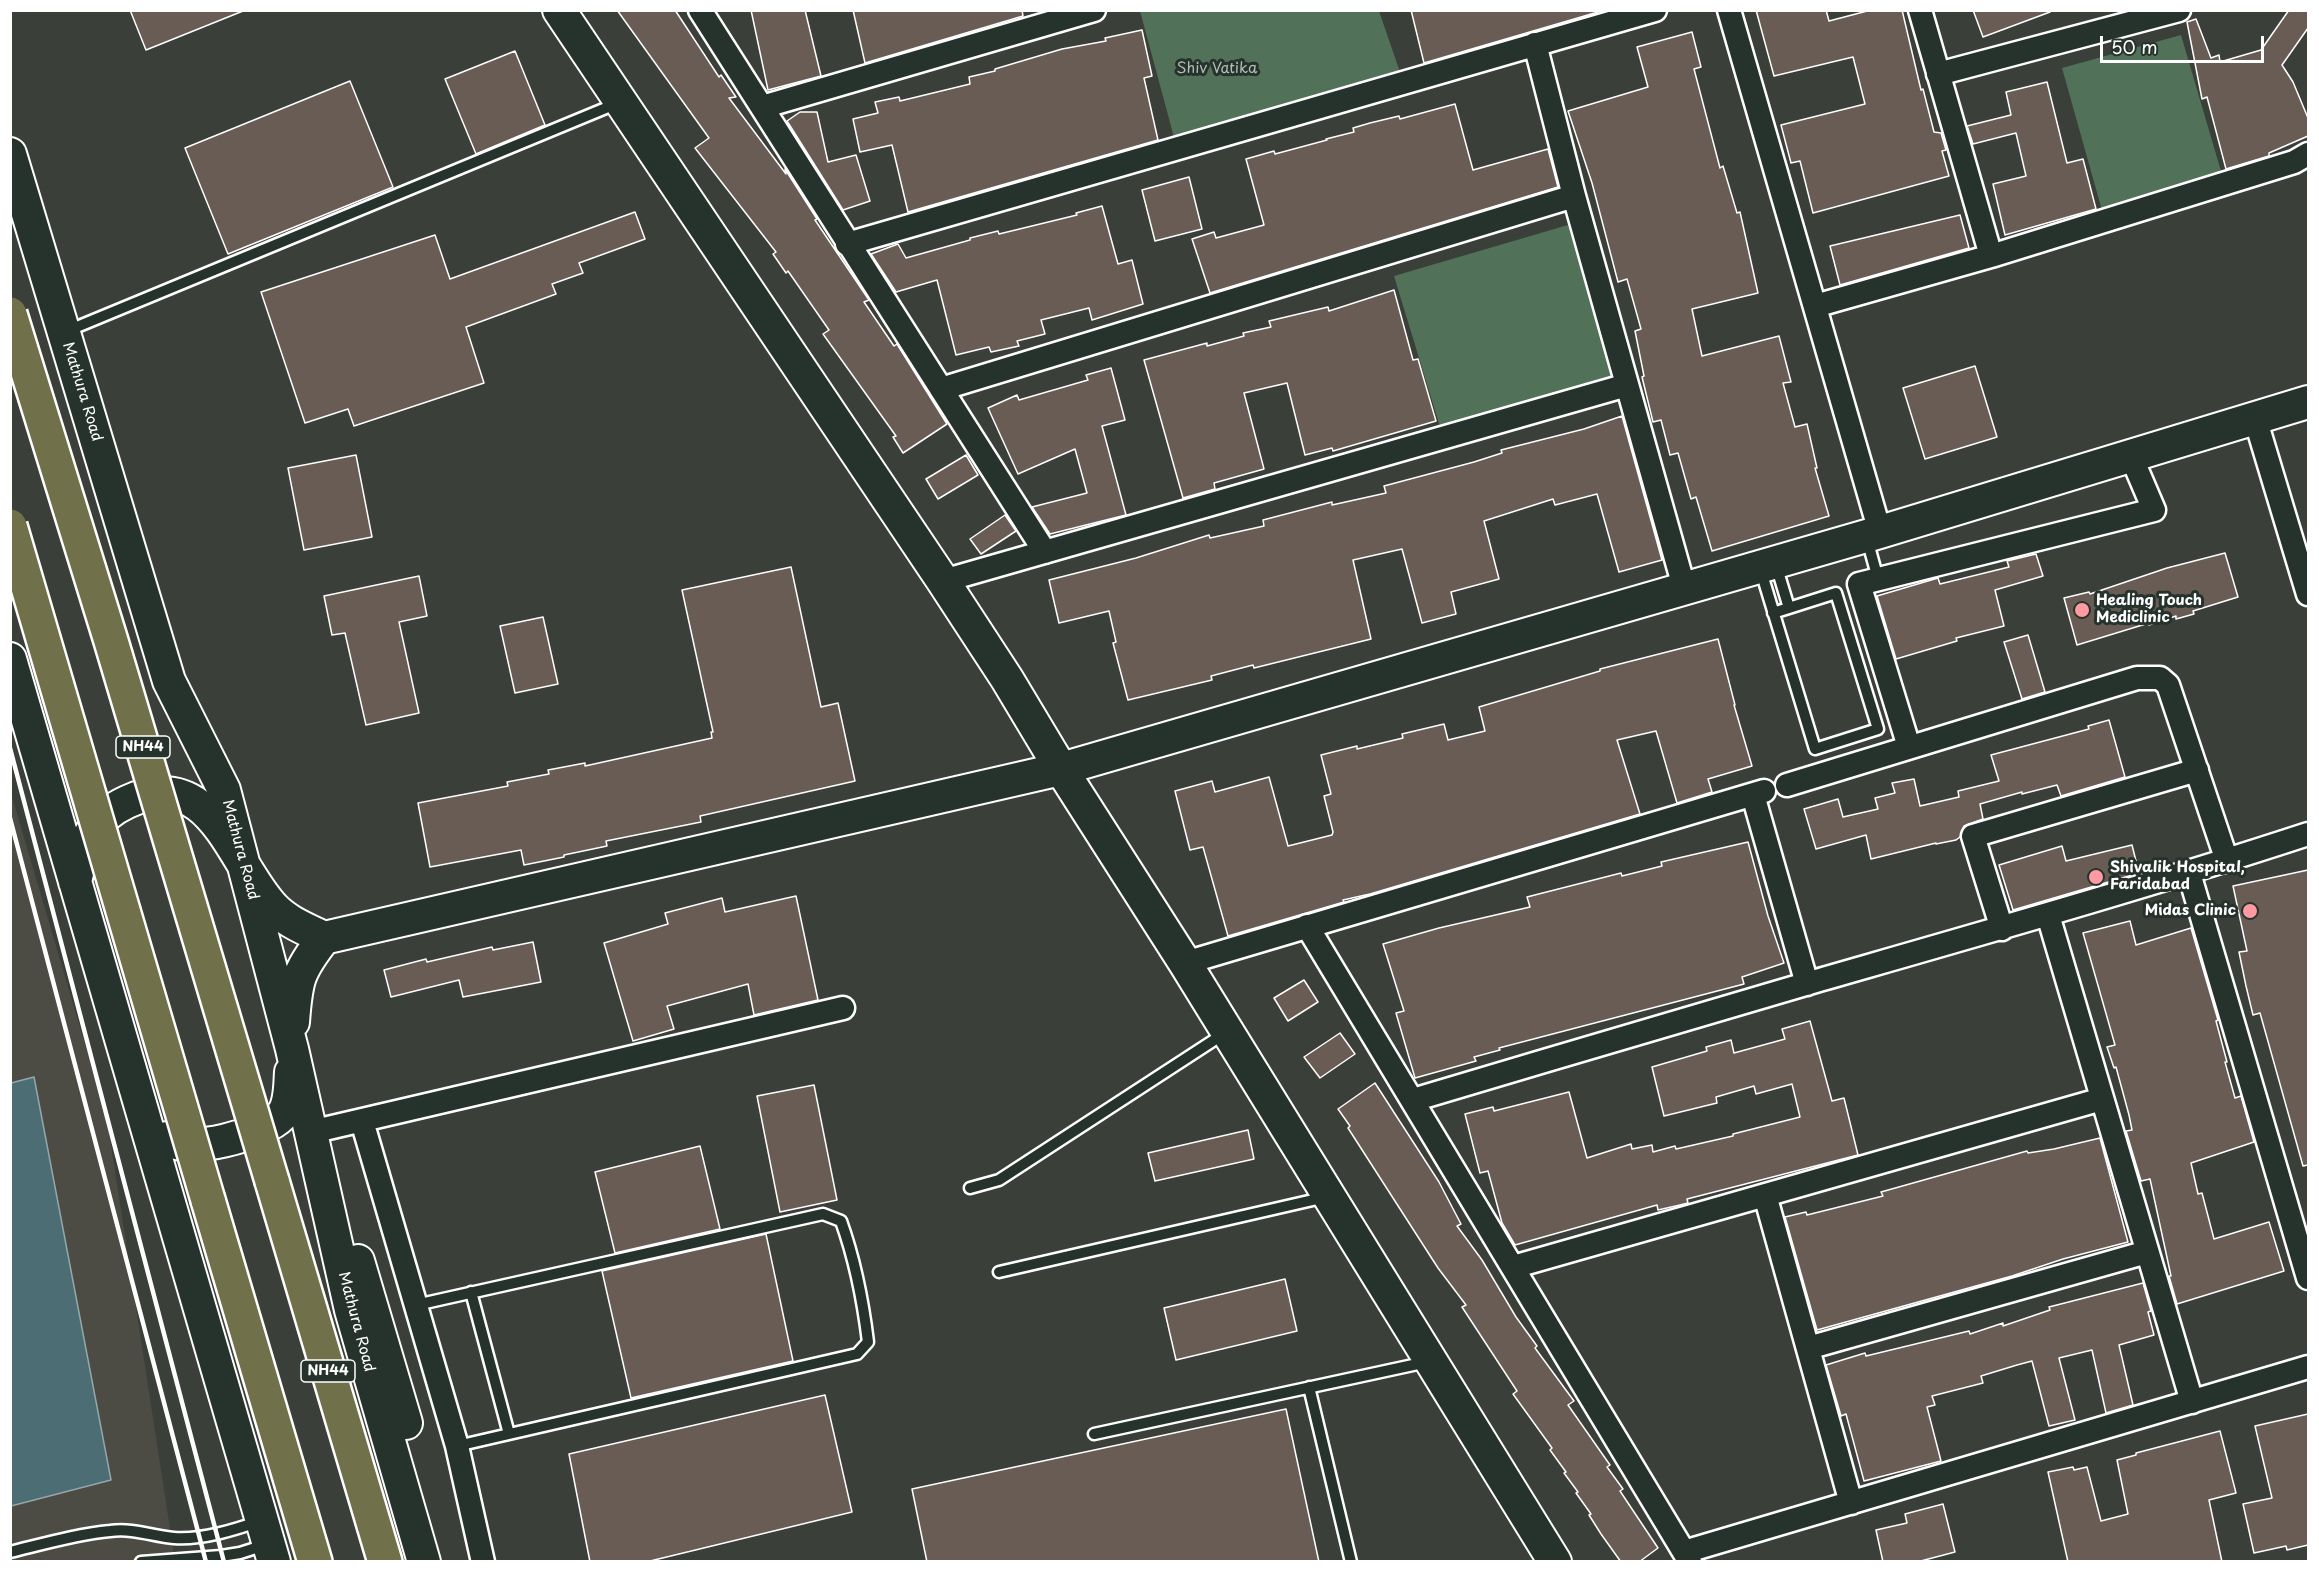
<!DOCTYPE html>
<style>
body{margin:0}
#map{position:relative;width:2319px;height:1572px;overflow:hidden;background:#3a3f39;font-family:"Playpen Sans",sans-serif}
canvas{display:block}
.frame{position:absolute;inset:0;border:12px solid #fff;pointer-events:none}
.scale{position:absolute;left:2100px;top:36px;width:164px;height:27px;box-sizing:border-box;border:3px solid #fff;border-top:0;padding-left:8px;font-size:18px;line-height:21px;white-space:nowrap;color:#fff;-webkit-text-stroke:4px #26332d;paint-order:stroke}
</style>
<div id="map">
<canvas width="2319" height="1572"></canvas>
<div class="frame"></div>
<div class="scale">50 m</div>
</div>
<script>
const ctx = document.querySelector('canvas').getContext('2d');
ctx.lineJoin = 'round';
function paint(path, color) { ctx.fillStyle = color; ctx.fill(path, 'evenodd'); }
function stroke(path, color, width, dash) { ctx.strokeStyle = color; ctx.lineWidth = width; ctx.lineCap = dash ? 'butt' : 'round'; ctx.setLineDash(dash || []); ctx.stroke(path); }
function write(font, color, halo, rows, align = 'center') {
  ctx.font = font + ' "Playpen Sans",sans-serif'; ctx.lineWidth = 6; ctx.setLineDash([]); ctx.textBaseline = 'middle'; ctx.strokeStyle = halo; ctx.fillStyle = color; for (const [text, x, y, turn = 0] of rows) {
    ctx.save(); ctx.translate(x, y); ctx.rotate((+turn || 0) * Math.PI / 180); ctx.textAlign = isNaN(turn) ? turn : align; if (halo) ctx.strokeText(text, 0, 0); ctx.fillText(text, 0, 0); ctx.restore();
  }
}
const built = new Path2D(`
 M10 790 107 1119 175 1561H11Z`);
const green = new Path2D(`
 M1140 11H1379L1401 75 1175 141Z
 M2181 35 2223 178 2103 214 2062 68Z
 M1568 225 1613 379 1441 430 1394 276Z`);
const water = new Path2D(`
 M34 1077 111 1480 11 1506V1083Z`);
const building = new Path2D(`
 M130 10H243V11L146 50Z
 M617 10H675L719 77 721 75 736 97 729 98 786 174 785 169 817 219 815 220 869 300 864 302 894 346 897 344 947 424 903 453 893 437 896 436 823 334 829 330 788 271 786 273 773 254 776 252 695 148 709 138Z
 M751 10H805L821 76 768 90Z
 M853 10H1022L1023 16 865 63Z
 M1411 10H1598V12L1424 63Z
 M1756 10H1826L1829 21 1871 10H1902L1921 90 1923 89 1934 132 1941 133 1946 150 1942 151 1949 176 1813 213 1800 161 1791 163 1781 125 1865 104 1853 57 1774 76Z
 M1973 10H2049L2050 12 1983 37Z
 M2289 10H2308V28L2282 65 2293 82 2308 118V136L2269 153V156L2226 169 2207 97 2202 99 2187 22 2196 19 2211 58 2219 55 2220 62 2261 50Z
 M1142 30 1152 76 1144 78 1158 140 908 212 892 145 860 152 853 119 878 113 875 102 899 97 900 101 970 84 969 77 995 71V69L1062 49 1106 41 1105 38Z
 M1692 32 1701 67 1694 69 1720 168 1723 166 1737 213 1740 212 1758 293 1692 309 1702 356 1779 336 1791 382 1783 383 1795 427 1807 424 1817 468H1815L1829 516 1712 551 1696 497 1691 499 1678 453 1670 455 1661 420 1653 422 1642 377 1644 376 1635 331 1641 329 1627 279 1618 282 1592 183 1568 111 1648 87 1637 47Z
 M515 51 545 125 476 154 445 79Z
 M350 81 393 187 228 254 185 148Z
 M2047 82 2067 163 2083 159 2096 209 2005 235 1993 184 2026 176 2016 133 1973 144 1967 126 2011 115 2006 92Z
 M1455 104 1473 170 1548 149 1558 187 1210 293 1192 239 1214 232 1216 238 1264 225 1246 159 1274 151 1275 154 1327 140 1326 139 1354 132 1353 128 1370 123 1399 116 1400 119Z
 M800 112H817L828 162 856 155 870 201 843 210 787 121Z
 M1189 177 1202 229 1155 241 1142 190Z
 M1102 206 1118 264 1132 260 1143 304 1092 320 1089 308 1041 320 1045 334 1017 341 1019 346 991 352 989 347 956 355 937 280 896 292 871 254 898 244 906 258 970 240V238L998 231 999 234 1077 215 1076 213Z
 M635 212 645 239 579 263 583 273 552 284 556 294 466 327 484 383 354 426 348 409 305 423 261 292 435 235 450 279Z
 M1960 215 1969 248 1840 285 1830 246Z
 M1394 290 1413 360 1418 359 1436 421 1333 451 1332 448 1305 455 1287 383 1244 393 1264 469 1214 483 1215 489 1183 498 1144 360 1207 343V346L1244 336 1243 333 1271 327 1269 321 1328 307 1329 311Z
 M1975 366 1997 437 1925 459 1903 388Z
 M1111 368 1125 420 1102 426 1126 515 1050 534 1032 507 1087 493 1075 449 1018 474 988 408 1017 395 1019 400 1088 380 1086 375Z
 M1622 416 1662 560 1619 572 1597 494 1555 505 1553 499 1484 521 1499 579 1451 592 1456 614 1422 623 1402 549 1353 560 1371 639 1254 668 1253 665 1211 676 1212 680 1128 700 1113 643 1116 642 1109 611 1059 623 1049 580 1136 558 1209 535 1210 538 1264 526 1263 520 1332 502V505L1386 493 1384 486 1474 462 1502 453 1501 450 1584 429Z
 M356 455 372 537 304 550 288 468Z
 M966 455 978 475 938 499 926 479Z
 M1005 515 1016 531 981 554 970 539Z
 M2225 553 2238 597 2193 611 2194 614 2176 619V616L2149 625V623L2077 645 2064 598 2089 592 2090 594 2167 568Z
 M2036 554 2043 576 1995 590 2004 626 1956 638 1957 641 1896 659 1877 596 1938 578 1940 584 2009 567 2007 561Z
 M791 567 821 707 838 703 855 781 700 816 701 822 606 841 607 846 564 855V857L524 865 521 850 430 867 418 803 508 786 507 782 549 774 548 770 585 763V766L712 738 711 732H713L682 590Z
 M419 576 427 616 399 622 419 713 366 725 345 633 332 635 324 596Z
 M543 617 558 684 515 693 500 626Z
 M2028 635 2045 692 2022 699 2004 642Z
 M1718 639 1735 705H1734L1752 766 1708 779 1712 792 1677 803 1656 731 1617 740 1640 814 1370 894 1343 900 1344 902 1228 936 1203 847 1190 850 1175 791 1212 781 1215 792 1269 777 1288 846 1332 835 1333 832 1324 796 1331 794 1321 755 1357 746V749L1403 738 1402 734 1444 724 1448 740 1485 731 1479 707 1600 671V669Z
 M2109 720 2125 777 2061 796 2057 785 2022 794V792L1980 804 1983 819 1964 826 1960 837 1956 840 1936 844V843L1871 859 1866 835 1816 849 1804 809 1838 799 1843 817 1878 809 1875 798 1895 793 1892 783 1914 779 1920 806 1959 797 1958 791 1999 781 1991 755 2089 729 2088 726Z
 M1748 842 1768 916 1784 963 1742 977 1744 984 1499 1048 1500 1050 1474 1057 1476 1061 1415 1078 1396 1013 1404 1011 1383 944 1439 928 1530 907 1527 897 1621 873 1622 876 1662 866 1661 862Z
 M2132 845 2139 873 2013 910 1999 865 2062 846 2066 861Z
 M2308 870V1165L2303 1166 2260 1013 2253 1015 2246 986 2239 952 2247 951 2233 886Z
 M796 896 818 1000 754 1015 748 984 667 1006 674 1029 633 1041 604 943 668 924 665 913 722 898 725 912Z
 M2130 921 2136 945 2191 928 2218 1020 2216 1021 2227 1062H2225L2235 1098 2241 1096 2254 1142 2191 1163 2198 1194 2202 1193 2214 1239 2269 1222 2284 1271 2177 1304 2169 1276H2171L2150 1179 2141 1181 2126 1131 2132 1130 2129 1115 2116 1067 2114 1068 2107 1047 2115 1045 2083 933Z
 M533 942 541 982 463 997 459 980 391 997 384 970 426 959 427 962 492 947 493 950Z
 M1304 980 1318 1002 1288 1021 1274 998Z
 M1810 1021 1832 1101 1844 1098 1858 1155 1687 1199 1688 1203 1680 1205 1658 1210 1657 1205 1515 1245 1502 1223 1488 1171 1480 1173 1465 1114 1493 1107 1494 1111 1569 1092 1587 1158 1631 1144 1632 1149 1652 1145 1653 1152 1675 1146 1676 1149 1733 1136V1134L1800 1117 1792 1084 1756 1094 1754 1086 1716 1097 1717 1103 1664 1116 1652 1067 1707 1051 1706 1047 1731 1040 1734 1053 1785 1039 1782 1029Z
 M1340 1033 1355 1054 1320 1078 1304 1057Z
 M1375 1083 1439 1182 1461 1224 1457 1226 1482 1260 1516 1317 1537 1346 1535 1348 1574 1401 1568 1405 1610 1465 1607 1467 1623 1489 1620 1491 1658 1548 1639 1562H1621L1601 1534 1589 1515 1591 1514 1576 1493 1578 1492 1564 1473 1566 1472 1550 1450 1552 1448 1513 1394 1517 1391 1462 1307 1466 1305 1438 1268 1348 1128 1350 1126 1338 1109Z
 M814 1085 837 1200 780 1212 757 1096Z
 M1248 1130 1254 1159 1155 1181 1148 1153Z
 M2100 1138 2128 1242 2063 1259 2012 1276 1817 1330 1785 1217 1806 1212 1807 1215 1883 1196 1881 1192 2027 1151 2028 1153 2054 1149Z
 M700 1146 720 1229 615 1253 595 1172Z
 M766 1234 793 1361 631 1398 602 1271Z
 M1285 1279 1297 1331 1176 1360 1164 1308Z
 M2143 1283 2151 1311 2148 1312 2154 1335 2119 1345 2133 1405 2106 1413 2092 1350 2059 1358 2075 1420 2049 1426 2032 1361 2017 1365 1981 1376 1983 1383 1932 1396 1935 1405 1927 1407 1941 1461 1864 1481 1846 1414 1841 1416 1826 1365 1865 1353 1866 1356 1969 1331 1970 1334 2003 1323V1326L2050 1310 2049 1307Z
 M825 1395 852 1512 646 1562H590L569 1454Z
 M1286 1409 1319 1562H927L912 1489Z
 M2308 1414V1545L2287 1550 2286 1546 2254 1553 2243 1504 2272 1498 2255 1426Z
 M2220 1431 2236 1493 2209 1500 2222 1562H2068L2048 1472 2073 1467 2074 1470 2087 1467 2101 1521 2128 1514 2117 1460 2136 1455V1453Z
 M1943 1504 1955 1552 1917 1562H1883L1876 1530 1907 1523 1905 1514Z`);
const lane = new Path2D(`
 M67 331 618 103
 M1867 539 1878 579
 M1776 565 1789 608
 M1760 568 1815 749 1878 729 1836 593 1773 613
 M970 1188 999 1180 1225 1033
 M999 1272 1326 1197
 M471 1292 509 1434
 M416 1305 823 1214 841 1221C855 1260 863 1301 868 1342L857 1354 457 1446
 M1309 1387 1351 1562
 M1094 1434 1427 1362
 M10 1552C43 1544 77 1534 110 1531 134 1528 152 1536 174 1538 202 1540 234 1530 260 1521
 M141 1562 221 1556 240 1553 265 1545`);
const street = new Path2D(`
 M700 10 1045 552
 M1729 10 1880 532
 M1920 10 1991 256
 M1535 44 1574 196 1684 587
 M1938 74 2179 10
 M762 107 1094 10
 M847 244 1655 10
 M1815 306 1991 256 2294 162 2308 154
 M941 389 1574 196
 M2255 418 2308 594
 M943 581 1627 385
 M1909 747 1859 584 2154 510 2131 456
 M1787 785 2137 678H2160L2168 685 2227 861
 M1753 795 1807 984
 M2189 873 2308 1278
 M2048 915 2192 1402
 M1307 926 1690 1562
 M2002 929 1973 836 2197 770
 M1185 963 1764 791
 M1413 1100C1545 1061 1677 1021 1809 983 1976 935 2143 888 2308 834
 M362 1121 457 1446 483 1562
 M311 1132 843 1008
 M1765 1195 1851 1503
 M1513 1267 2102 1099
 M1808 1348 2147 1252
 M1684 1552 2308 1367`);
const secondary = new Path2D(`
 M559 10 943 581 1007 679 1061 769 1185 963 1555 1562
 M10 154 169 681 224 790 292 1049 351 1310 424 1562
 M10 659 274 1562
 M75 882C83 845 90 819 127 802 212 763 231 862 273 907 287 922 306 929 324 938L1061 769 1880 532 2308 402
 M293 1022C296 980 298 971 324 938
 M167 1138C186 1156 264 1134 281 1116 291 1105 290 1086 291 1072
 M358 1261 406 1423`);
const highway = new Path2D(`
 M272 1181 385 1562
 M208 1200 315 1562`);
const rail = new Path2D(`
 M10 748 224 1562
 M10 818 206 1562`);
const highwayBridge = new Path2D(`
 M10 314 111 641 272 1181
 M10 526 208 1200`);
const markers = [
 [2082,610,8,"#ff9aa2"],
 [2096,877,8,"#ff9aa2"],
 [2250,911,8,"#ff9aa2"]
];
const shields = [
 [143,747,54],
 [328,1371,54]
];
const shieldNames = [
 ["NH44",143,747],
 ["NH44",328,1371]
];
const parkNames = [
 ["Shiv Vatika",1217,69]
];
const streetNames = [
 ["Mathura Road",82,392,73],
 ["Mathura Road",240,850,75],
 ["Mathura Road",356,1322,75]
];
const poiNames = [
 ["Healing Touch",2096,601],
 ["Mediclinic",2096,618],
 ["Shivalik Hospital,",2110,868],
 ["Faridabad",2110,885],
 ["Midas Clinic",2236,911,"right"]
];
paint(built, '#4c4c45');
paint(green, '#527159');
paint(water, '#4c6d73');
stroke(water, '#94a7ab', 1.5);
paint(building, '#685c55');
stroke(building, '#fff', 1.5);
stroke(lane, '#fff', 15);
stroke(street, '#fff', 27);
stroke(secondary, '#fff', 36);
stroke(highway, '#fff', 38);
stroke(lane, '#26332d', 10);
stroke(street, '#26332d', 22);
stroke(secondary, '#26332d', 32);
stroke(highway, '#70704a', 33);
stroke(rail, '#fff', 4.5);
stroke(highwayBridge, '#fff', 38, []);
stroke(highwayBridge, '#70704a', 33);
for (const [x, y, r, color] of markers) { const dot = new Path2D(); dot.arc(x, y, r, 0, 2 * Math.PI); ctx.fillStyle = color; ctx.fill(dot); stroke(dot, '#26332d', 2); }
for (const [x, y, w] of shields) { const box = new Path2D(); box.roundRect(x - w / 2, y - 11, w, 22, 4.5); ctx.fillStyle = '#26332d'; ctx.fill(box); stroke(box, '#fff', 1.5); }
write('bold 14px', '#fff', null, shieldNames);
write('15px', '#b1bfb4', '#26332d', parkNames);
write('15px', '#fff', '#26332d', streetNames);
write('bold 15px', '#fff', '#26332d', poiNames, 'left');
</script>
